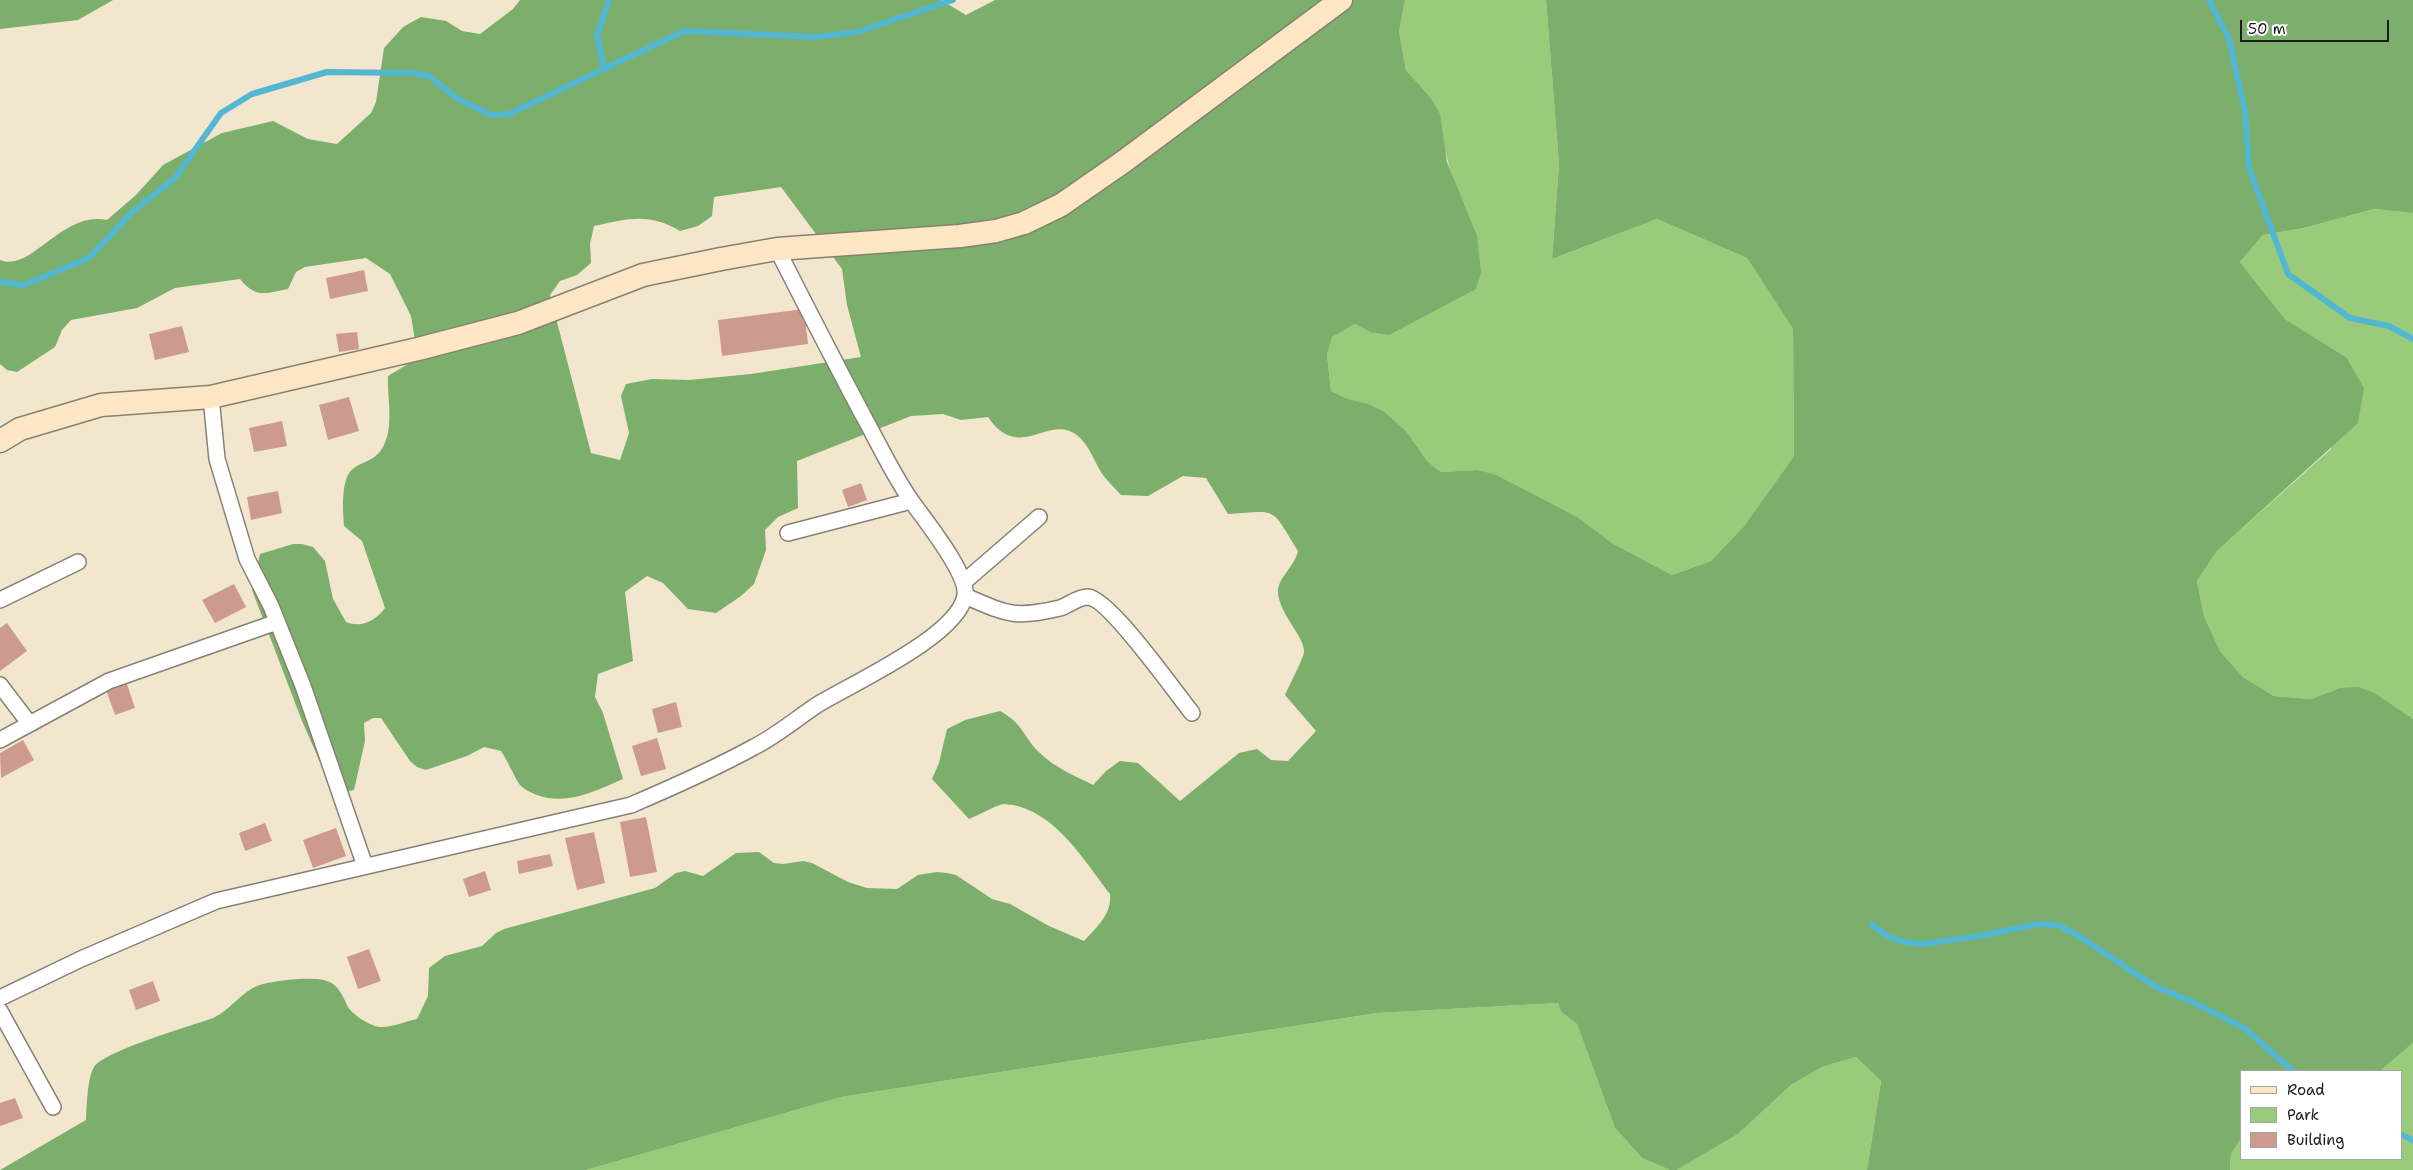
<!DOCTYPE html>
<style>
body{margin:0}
#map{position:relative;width:2413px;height:1170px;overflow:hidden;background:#f2e6ce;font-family:"Shantell Sans",sans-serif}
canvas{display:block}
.legend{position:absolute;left:2240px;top:1070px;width:162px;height:90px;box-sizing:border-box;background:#fff;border:1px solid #a4a4a4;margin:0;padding:6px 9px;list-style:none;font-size:15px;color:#1c1c1c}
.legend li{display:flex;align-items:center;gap:10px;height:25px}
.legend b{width:25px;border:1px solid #a4a4a4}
.scale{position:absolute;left:2240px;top:20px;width:149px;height:22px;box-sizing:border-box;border:2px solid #1c1c1c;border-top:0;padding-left:6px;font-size:15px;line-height:18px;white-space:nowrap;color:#1c1c1c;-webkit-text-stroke:4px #fff;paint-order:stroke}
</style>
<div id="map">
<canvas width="2413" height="1170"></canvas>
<ul class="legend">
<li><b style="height:6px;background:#fce6c4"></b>Road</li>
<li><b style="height:14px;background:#9acb7b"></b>Park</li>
<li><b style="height:14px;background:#cd9b8e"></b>Building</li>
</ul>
<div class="scale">50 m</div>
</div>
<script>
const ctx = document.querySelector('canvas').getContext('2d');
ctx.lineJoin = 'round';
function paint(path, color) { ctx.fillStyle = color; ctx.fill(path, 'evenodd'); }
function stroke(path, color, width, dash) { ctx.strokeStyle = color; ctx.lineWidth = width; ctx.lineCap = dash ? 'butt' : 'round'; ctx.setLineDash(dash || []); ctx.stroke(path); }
const green = new Path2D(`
 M1405 0H1546L1559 164 1552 259 1657 219 1747 258 1793 329 1794 456 1744 526 1711 561 1672 575 1612 543 1579 518 1478 470 1441 472 1427 461 1407 432 1366 403 1348 399 1331 391 1327 354 1331 337 1355 324 1370 332 1453 180 1431 98 1406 70 1399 31Z
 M2374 209 2413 213V719L2375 693 2340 688 2311 699 2274 696 2243 677 2220 651 2204 616 2197 581 2217 551 2331 449 2346 357 2285 319 2240 262 2263 235 2304 228Z
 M1558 1003 1561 1012 1577 1024 1615 1128 1642 1158 1670 1170H586L841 1097 1377 1013Z
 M2413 1043V1170H2230L2231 1154 2242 1137V1159H2402V1071H2380Z
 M1856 1057 1881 1081 1867 1170H1677L1738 1134 1791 1085 1822 1067Z`);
const forest = new Path2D(`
 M0 0H113L78 20 0 29Z
 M520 0H941L966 15 995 0H1405L1399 31 1406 70 1431 98 1440 114 1447 162 1477 236 1481 272 1476 289 1389 335 1370 332 1355 324 1332 337 1327 354 1331 391 1348 399 1366 403 1383 411 1407 432 1427 461 1441 472 1478 470 1496 475 1579 518 1612 543 1672 575 1711 561 1744 526 1794 456 1793 329 1747 258 1657 219 1552 259 1559 164 1546 0H2413V213L2374 209 2304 228 2263 235 2240 262 2285 319 2346 357 2364 388 2358 423 2217 551 2197 581 2204 616 2220 651 2243 677 2274 696 2311 699 2340 688 2358 687 2375 693 2413 719V1043L2380 1071H2242V1137L2231 1154 2230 1170H1867L1881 1081 1856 1057 1822 1067 1791 1085 1738 1134 1677 1170H1670L1642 1158 1615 1128 1577 1024 1561 1012 1558 1003 1377 1013 841 1097 586 1170H0L86 1120C87 1106 87 1079 94 1067 104 1051 191 1026 213 1018 231 1010 244 988 263 984 277 980 314 976 327 981 339 985 343 997 348 1007 353 1015 370 1026 380 1027 391 1028 406 1021 417 1019L428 996 429 968 445 956 482 946 496 933 504 929 655 888 676 873 685 871 703 876 736 853 759 852 774 863 783 864 803 861 812 863 848 882 867 888 897 889 918 875 937 872 947 873 956 875 992 899 1010 904 1049 926 1084 941C1097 927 1112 914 1110 894 1083 859 1053 807 1004 804 998 804 977 816 969 819L932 779 939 763 947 729 965 720 1000 711C1025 725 1022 736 1040 753 1055 768 1074 775 1093 785L1106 771 1120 761 1138 763 1180 801 1239 753 1257 749 1271 760 1288 761 1316 731 1285 695C1289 686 1304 657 1304 652 1305 637 1279 614 1278 592 1277 579 1295 566 1298 551 1271 507 1279 510 1228 514L1206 478 1183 476 1148 496 1121 495C1115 488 1108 482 1103 475 1094 462 1090 446 1078 436 1049 412 1020 464 988 417L961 420 943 414 911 416 797 461 798 508 778 517 765 530 766 550 754 584 741 596 716 613 688 609 663 583 647 576 625 592 633 661 598 674 595 697 603 713 623 779C595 791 567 806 537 795 530 792 525 790 520 785 514 777 508 761 501 751L484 747 467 756 426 770 417 767 410 761 381 718H373L364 723 365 741 354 790 334 794 302 721 252 590 260 554 293 544H302L313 547 325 561 333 599 346 622C362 628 375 621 385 608L362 541 344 526C343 511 340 477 354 468 366 460 377 460 384 445 394 425 387 397 388 376L418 358 411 316 390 274 366 258 305 267 296 272 288 289C266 293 256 299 240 279L175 288 137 308 71 320 62 330 55 347 17 372 7 370 0 364V260C31 273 62 210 107 220L136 195 163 165 222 133 273 121 308 139 337 144 371 113 376 102 384 48 403 27 421 17 446 21 462 31 480 34 513 9ZM781 187 842 269 847 305 861 357 751 374 689 380 652 379 626 384 621 396 629 433 620 460 591 453 550 295 560 281 577 275 591 263 590 244 594 226C628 219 648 212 680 231L698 226 712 216 714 197Z`);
const stream = new Path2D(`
 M2209 0 2229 39 2245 111 2249 168 2288 274 2350 318 2389 326 2413 339
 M604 67 597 36 609 0
 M0 282 24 285 89 258 132 212 175 178 221 113 252 94 327 72 411 73 429 76 458 99 491 115 509 114 684 31 816 37 857 32 953 0
 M1872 925 1887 936 1904 942 1923 944 1980 936 2038 924 2057 925 2074 933 2156 987 2193 1002 2244 1028 2293 1071
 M2402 1135 2413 1140`);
const building = new Path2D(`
 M364 270 368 291 330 299 326 278Z
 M804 309 808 344 722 356 718 320Z
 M182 326 189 352 155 360 149 334Z
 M357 332 359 349 339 352 336 334Z
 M349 397 359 431 328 440 319 405Z
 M282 421 287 446 254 452 249 428Z
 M861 483 867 500 848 507 842 490Z
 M278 491 282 513 251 520 247 497Z
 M234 584 246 607 215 623 202 600Z
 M7 623 27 651 0 671V628Z
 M126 681 135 708 115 715 105 687Z
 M676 702 682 727 658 733 652 709Z
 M657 738 666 769 641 776 632 746Z
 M23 740 34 760 1 778 0 753Z
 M646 817 657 872 630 877 620 822Z
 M265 823 272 841 245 851 239 833Z
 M336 828 346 856 313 868 303 840Z
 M594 832 605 883 577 890 565 838Z
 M550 854 553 866 519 874 517 861Z
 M485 871 491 890 469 897 463 879Z
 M369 949 381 981 358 989 347 957Z
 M153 981 160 1001 136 1010 129 990Z
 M15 1098 23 1118 0 1126V1103Z`);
const street = new Path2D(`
 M211 397 217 459 247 559 271 606 303 686 365 866
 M788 533 911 501
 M964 582 1039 517
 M965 596C1007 614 1014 619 1060 608 1069 605 1078 597 1088 597 1109 598 1176 693 1192 713
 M0 600 78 562
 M0 685 29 723
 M0 740 109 681 277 622
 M0 998 81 959 216 901 631 805C673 787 714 769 754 747 776 736 796 719 817 705 851 684 959 636 965 595 968 574 928 524 915 506 895 479 881 448 865 419 835 363 806 306 777 249
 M0 1011 53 1107`);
const secondary = new Path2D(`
 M0 441 20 429 101 405 211 397 418 349 518 323 643 275 721 259 777 249 960 236 996 231 1024 223 1061 205 1123 162 1341 0`);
paint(green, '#9acb7b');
paint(forest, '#7baf6b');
stroke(stream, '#53b7d2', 6);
paint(building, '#cd9b8e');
stroke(street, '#878175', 18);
stroke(secondary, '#878175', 25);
stroke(street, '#fff', 15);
stroke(secondary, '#fce6c4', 22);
</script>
